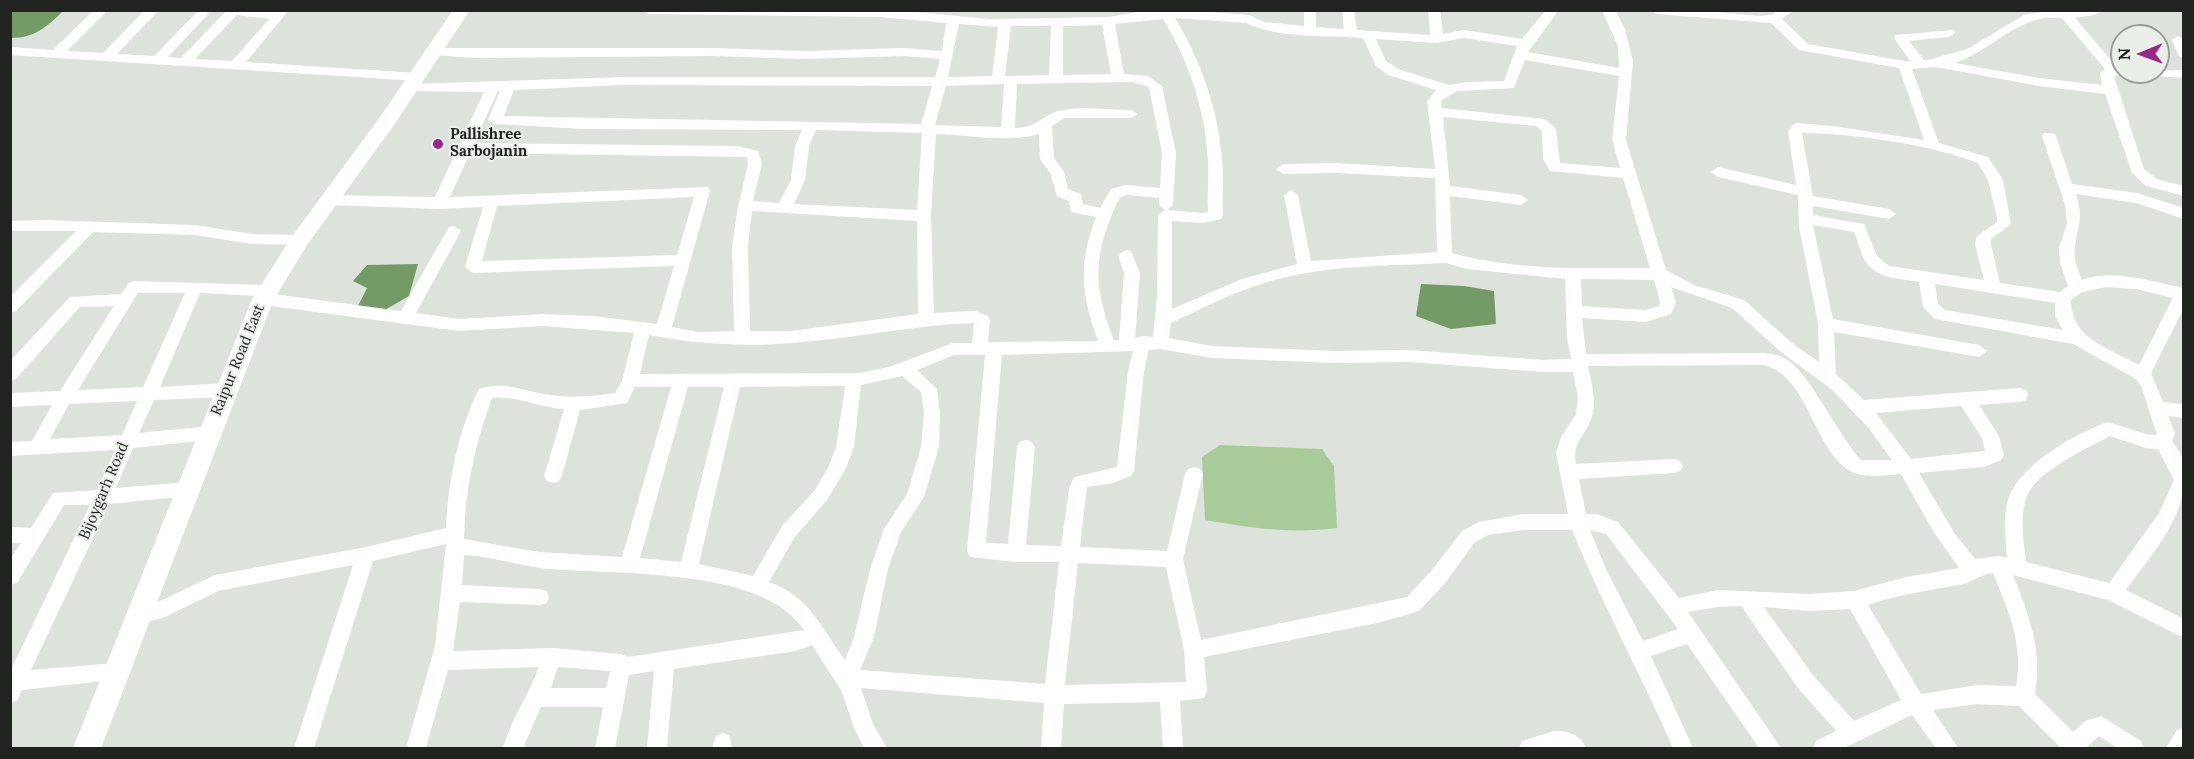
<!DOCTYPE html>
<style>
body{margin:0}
#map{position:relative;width:2194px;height:759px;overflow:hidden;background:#dee2dc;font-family:Lora,serif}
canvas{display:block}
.frame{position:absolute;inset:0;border:12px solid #212320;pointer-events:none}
.north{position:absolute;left:2110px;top:24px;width:60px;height:60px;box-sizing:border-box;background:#ebefea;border:2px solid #9a9d99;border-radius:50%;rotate:269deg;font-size:16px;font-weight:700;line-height:24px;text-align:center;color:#212320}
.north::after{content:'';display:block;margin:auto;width:21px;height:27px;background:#97298a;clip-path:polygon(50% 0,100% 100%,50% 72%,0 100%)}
</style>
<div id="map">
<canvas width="2194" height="759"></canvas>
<div class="frame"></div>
<div class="north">N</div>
</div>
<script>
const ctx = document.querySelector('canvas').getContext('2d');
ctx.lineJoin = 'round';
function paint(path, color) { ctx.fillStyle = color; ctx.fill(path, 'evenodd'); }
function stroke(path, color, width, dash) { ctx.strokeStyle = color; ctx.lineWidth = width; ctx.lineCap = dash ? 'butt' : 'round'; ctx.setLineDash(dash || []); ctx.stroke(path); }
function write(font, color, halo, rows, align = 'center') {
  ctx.font = font + ' Lora,serif'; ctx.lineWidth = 4.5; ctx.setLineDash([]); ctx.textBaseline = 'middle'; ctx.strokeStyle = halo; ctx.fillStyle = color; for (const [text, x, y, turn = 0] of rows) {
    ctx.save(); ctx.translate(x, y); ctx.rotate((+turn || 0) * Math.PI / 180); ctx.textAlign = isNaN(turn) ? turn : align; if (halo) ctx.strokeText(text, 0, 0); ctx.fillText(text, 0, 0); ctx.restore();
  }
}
const green = new Path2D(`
 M1220 445 1322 449 1334 466 1337 528C1292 534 1249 528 1205 520L1202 457Z`);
const water = new Path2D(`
 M10 11 11 10 63 11C47 27 34 38 11 38Z
 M418 264 409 296 383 311 357 308 367 288 353 281 367 265Z
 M1421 284 1464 286 1494 291 1496 324 1451 329 1416 316Z`);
const street = new Path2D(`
 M94 10H108L67 51 103 53 145 10H159L117 54 154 56 199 10H212L168 57 181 58 227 10H289L246 62 418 73 425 77 418 81 10 55V47L53 50ZM237 15 269 19 232 61 195 59Z
 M642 10H895L989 19 1108 17 1138 12 1187 10 1249 15 1264 22 1304 26V10H1316V27L1344 29 1342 10H1354L1357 30 1430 35 1428 10H1440L1443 34 1464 30 1522 39 1546 10H1559L1528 52 1619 68 1618 46 1602 10H1615L1625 29 1633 61 1626 140 1666 270 1694 285 1744 300 1793 344 1819 362 1818 324 1799 227 1798 195 1718 177 1711 172 1718 167 1796 185 1788 132 1792 125 1797 123 1833 126 1924 140 1899 68 1799 50 1771 23 1657 14 1651 10H1700L1758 16 1771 15 1779 10H1794L1782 19 1808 44 1904 61H1910L1894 38 1895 35 1954 30 1955 33 1949 37 1909 41 1924 60H1928L1967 49 2024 15 2045 11 2104 10 2094 15 2075 18 2117 67H2122V72L2184 70V78L2127 74 2114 76 2144 169 2157 179 2184 186V196L2146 186 2132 173 2105 94 2039 86 1936 67 1912 69 1939 143 1988 157 2003 180 2011 224 1991 239V244L2000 283 2060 292 2068 286 2060 263 2059 248 2067 223 2065 205 2042 136 2044 133H2054L2056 136 2072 184 2137 193 2184 208V219L2136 203 2076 194C2084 220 2078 223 2075 247 2073 258 2078 270 2082 280 2115 268 2151 282 2184 288V308L2151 373 2163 402 2184 404V418L2168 416 2175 433 2172 441C2176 447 2182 455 2184 461 2192 512 2153 552 2126 590L2184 619V638L2108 600 2013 575C2029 616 2043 650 2035 694L2073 732 2085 721 2101 716 2141 741 2144 748H2117L2099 736 2086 748H2061L2019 706 1977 704 1933 710 1958 748H1936L1912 715 1844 748H1813L1816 741 1836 731 1798 688 1741 606 1718 607 1688 612 1781 748H1759L1687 644 1651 656 1693 748H1673C1641 675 1602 604 1572 530H1523L1488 535 1474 543 1446 582 1420 610 1413 613 1377 623 1204 657 1207 691 1204 698 1180 701 1183 748H1163L1160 702 1064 704 1061 748H1041L1044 703 861 688 873 724 887 748H864L854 728 842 692 812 645 796 651 674 669 667 748H647L654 671 629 675 615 748H595L603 707H541L523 748H503C511 719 529 695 539 667L448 670 426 748H406L435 646 446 544 373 561 314 748H294L353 565 218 591 163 618 138 624 131 621 128 615 131 609 160 601 215 575 366 547 446 528C448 482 458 430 479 389 504 381 520 390 544 394 567 398 592 397 615 393L622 381 634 333 543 326 459 331 263 305 257 303V296L200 293 160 387 228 383 234 385 236 390 234 395 228 397 154 400 139 433 210 426 216 428 219 433 216 438 210 440 133 448 116 488 189 482 195 484 198 489 195 494 189 496 109 504 31 670 116 663 123 665 126 672 123 679 22 690 17 701 10 703V672L90 505H64L17 583 10 585V560L21 543H10V527L31 528 53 493 97 490 115 450 10 456V442L32 441 52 405 10 407V393L60 391 114 306 80 307 16 379 10 380V361L70 297 121 294 129 283 134 281 267 285 272 287 275 291 273 294 401 311 449 227 454 226 461 231 416 313 459 319 543 314 593 316 657 324 674 266 473 273 465 267 483 207 439 209 328 205 321 200 328 195 435 197 484 92 405 91V85L410 84 625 77H935L940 59 903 56 805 59 714 56 472 58 435 55 429 51 430 48H714L805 51 903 48 942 51 946 23 881 17 648 14ZM1175 18 1246 23C1280 39 1326 35 1363 38L1376 66 1388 75 1436 90 1427 101 1435 169 1336 163 1283 164 1276 169 1283 174 1336 173 1435 178 1437 252 1311 261 1298 195 1291 190 1284 195 1297 264 1242 279 1172 309V221L1203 223 1221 219 1223 215C1222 196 1224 178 1222 159 1218 109 1201 61 1175 18ZM2045 18H2062L2105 69 2100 73 2102 85 2039 78 1955 63C1987 52 2014 22 2045 18ZM1163 19C1189 61 1205 110 1208 160 1209 177 1207 194 1208 212L1203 213 1167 210 1173 205 1176 153 1162 86 1148 76 1124 74 1115 24ZM959 24 998 27 992 76 948 77ZM1102 25 1111 74 1063 75V26ZM1011 26H1051L1049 75 1005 76ZM1464 38 1517 46 1504 81 1467 82 1449 85 1398 69 1386 61 1376 39 1437 43ZM1525 60 1619 76 1612 140 1620 168 1560 163 1556 129 1545 119 1442 108 1441 101 1457 91 1514 88ZM1133 82 1149 87 1162 153 1160 188 1126 185 1111 189 1100 208 1083 204 1081 194 1068 189 1064 172 1054 158 1052 126 1064 118H1131L1138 114 1131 110C1109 110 1085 106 1063 110 1044 113 1036 129 1015 128L1017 84ZM1004 84 1001 127 935 125 946 86ZM625 85 932 86 921 124 504 116 514 90ZM498 91H500L488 120 495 124 583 129 802 130 795 146 791 180 779 203 753 201 762 164 758 151 738 146 474 143ZM1443 117 1536 126 1542 131 1543 159 1550 171 1623 178 1650 268C1585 268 1516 271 1452 253L1450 196 1521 205 1528 200 1521 195 1450 186ZM816 130 922 133 917 210 794 204 805 180 809 146ZM1802 133C1851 133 1932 145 1978 163L1988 180 1997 218V222L1977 236 1975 244 1984 280 1889 266 1877 256 1864 224 1813 215V206L1889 219 1896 214 1889 209 1813 196ZM936 134C966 135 1011 143 1039 134L1040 159 1050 173 1057 196 1069 201 1071 212 1096 217C1078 265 1081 293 1098 341L988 342 990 320 988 316 975 311 934 313 931 216ZM470 153 747 157 748 164 738 206 732 246 734 331 699 332 672 327 710 191 708 187 450 197ZM1126 195 1159 198V205L1165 210 1158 215 1157 295 1153 337 1143 336 1135 338 1140 273 1131 251 1126 250 1118 255 1124 273 1119 340H1114C1097 296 1092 267 1109 222 1113 213 1115 204 1121 197ZM694 197 677 255 482 261 497 206ZM752 211 917 221 918 314 791 331H750L748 246ZM1813 225 1854 232C1858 240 1859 248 1862 255 1872 279 1897 278 1919 282L1923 307 1935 319 2073 344 2136 379 2141 386 2157 435 2146 434 2108 422C2076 433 2021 464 2009 497 2002 515 2006 539 2007 558L1999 556 1975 559 1955 534 1919 473 1984 467 2001 460 2004 455 1999 436 1979 405 2020 402 2026 400 2028 395 2026 390 2020 388 1864 400 1836 374 1834 332 1979 357 1987 351 1979 345 1833 319ZM1446 263 1467 269 1565 279 1567 338 1571 359 1544 360 1409 350 1335 351 1212 346 1169 338 1171 323C1201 309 1232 293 1264 283 1322 265 1385 266 1446 263ZM1581 279 1654 280 1660 302 1659 306 1646 310 1582 306ZM1935 284 2055 303V316L2063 330 1945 310 1938 304ZM1671 287 1732 308 1781 352 1831 389 1867 426 1892 460H1861C1838 435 1809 372 1786 359 1780 355 1771 354 1764 353L1586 354 1582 318 1646 322 1671 314 1676 302ZM2106 287 2136 289 2173 298 2139 365C2109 348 2071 339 2071 300L2082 292ZM138 293H185L143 387 78 390ZM974 323 972 343H953L889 367 859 373 640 374 649 335C697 344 742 347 791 343 852 339 912 325 974 323ZM1160 349 1212 358 1335 363 1409 362 1544 372H1573L1578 397 1576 414 1561 437 1556 453 1568 514H1523L1479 522 1462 531 1432 570 1407 597 1201 640 1183 559 1203 474 1200 469 1194 467 1188 469 1185 474 1167 551 1080 547 1087 487 1113 483 1131 476 1134 471 1144 371 1149 350ZM1133 351 1128 371 1117 467 1074 477 1069 489 1061 546 1026 545 1035 447 1032 442 1026 440 1020 442 1017 447 1008 544 986 543 1002 355ZM954 355H985L967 551 970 557 1016 562H1059L1045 684 860 670 874 637 888 569 901 532 924 497 939 447 940 413 937 389 917 370ZM1764 365C1809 377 1813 449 1850 471 1864 479 1887 475 1901 474L1933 531 1959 568 1906 577 1854 591 1809 594 1718 590 1679 598 1618 522 1596 514H1586L1579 479 1674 473 1680 471 1683 466 1680 461 1674 459 1576 464C1571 441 1589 433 1593 413 1596 397 1591 382 1588 366ZM902 376 921 392 924 413 921 447 907 494 884 529 870 569 854 637 845 660C820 627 811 597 769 582L794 538 827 500 846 468 854 447 861 385ZM845 386 836 447 829 466 815 490 782 526 753 576 699 564 740 387ZM635 387H671L622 557 539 552 464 539C465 490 475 444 492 398 516 395 540 408 564 409L544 476 547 481 553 483 559 481 562 476 580 410 627 403ZM688 387H724L681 562 640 558ZM137 401 122 435 50 439 69 404ZM1961 406 1982 438 1985 451 1911 459 1876 413ZM2110 436 2146 448 2158 449 2174 480 2159 513 2109 583 2026 562C2024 542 2019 516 2027 496 2037 471 2086 449 2110 436ZM1590 530 1606 534 1678 629 1643 641 1606 569ZM464 555C490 556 515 565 541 568 612 576 761 565 804 630L628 657 621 654 552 648 453 651 460 602 540 605 547 603 549 597 547 591 540 589 462 585ZM1078 563 1166 567 1184 650 1186 682 1065 685ZM1993 573C2008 610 2024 645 2016 686L1977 685 1921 694 1868 605C1900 594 1931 590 1964 584 1975 581 1978 575 1993 573ZM1764 607 1809 611 1850 609 1901 700 1854 721 1812 674ZM558 667 610 671 606 688H551Z
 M2178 36 2184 39V59L2178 55 2172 40Z
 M44 220 195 225 252 234 300 235 307 240 300 245 252 244 195 235 93 232 16 311 10 313V297L76 231H10V221Z
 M2184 727V748H2166L2177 730Z
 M1554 731C1568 730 1581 735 1586 748H1519L1522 741Z
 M723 733 730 736 732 748H712L716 736Z`);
const secondary = new Path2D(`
 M453 10H470L394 125 307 245 273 301 101 748H73L252 299 293 235 380 117Z`);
const markers = [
 [438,144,6,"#97298a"]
];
const poiNames = [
 ["Pallishree",450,135],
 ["Sarbojanin",450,152]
];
const streetNames = [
 ["Raipur Road East",238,360,-68],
 ["Bijoygarh Road",104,491,-67]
];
paint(green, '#a7cc99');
paint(water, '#749b65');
paint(street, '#fff');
paint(secondary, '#fff');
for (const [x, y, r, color] of markers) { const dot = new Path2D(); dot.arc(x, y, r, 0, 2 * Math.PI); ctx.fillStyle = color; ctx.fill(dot); stroke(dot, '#ebefea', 2); }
write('bold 15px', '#212320', '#ebefea', poiNames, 'left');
write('15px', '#212320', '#ebefea', streetNames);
</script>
